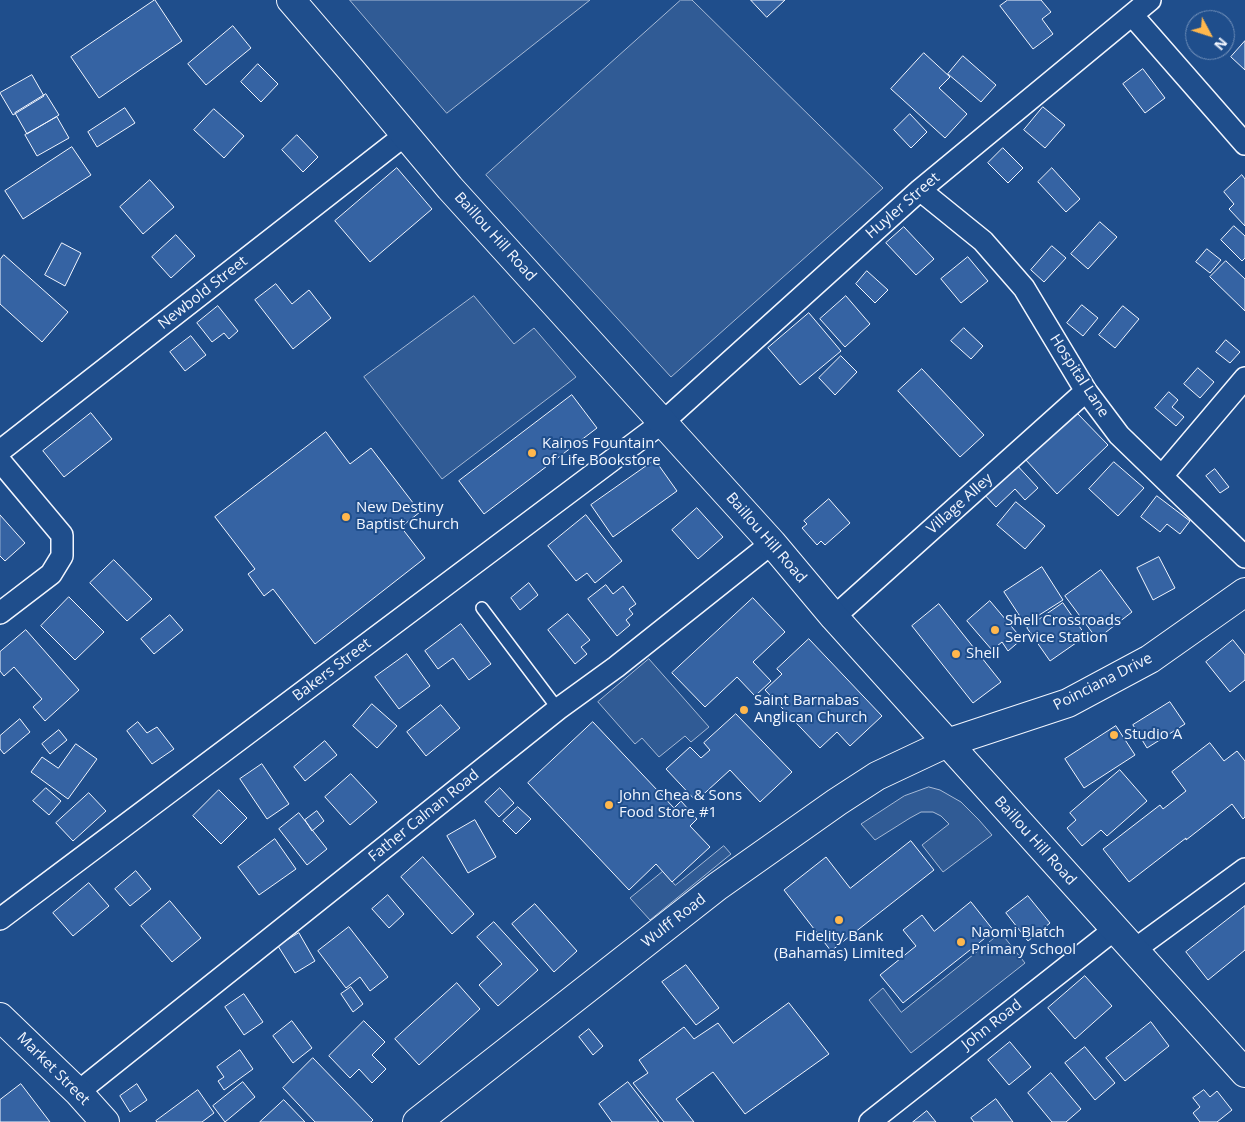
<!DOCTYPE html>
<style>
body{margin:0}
#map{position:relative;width:1245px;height:1122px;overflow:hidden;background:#1f4e8c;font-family:"Open Sans",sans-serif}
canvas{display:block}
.north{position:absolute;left:1185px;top:10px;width:50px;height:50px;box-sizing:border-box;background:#1f4e8c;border:1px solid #7391ba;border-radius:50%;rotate:130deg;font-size:14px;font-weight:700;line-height:20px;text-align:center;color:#f2f6ff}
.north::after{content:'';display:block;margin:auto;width:18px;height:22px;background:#ffb74d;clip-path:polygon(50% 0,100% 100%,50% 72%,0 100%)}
</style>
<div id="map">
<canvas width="1245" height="1122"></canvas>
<div class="north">N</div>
</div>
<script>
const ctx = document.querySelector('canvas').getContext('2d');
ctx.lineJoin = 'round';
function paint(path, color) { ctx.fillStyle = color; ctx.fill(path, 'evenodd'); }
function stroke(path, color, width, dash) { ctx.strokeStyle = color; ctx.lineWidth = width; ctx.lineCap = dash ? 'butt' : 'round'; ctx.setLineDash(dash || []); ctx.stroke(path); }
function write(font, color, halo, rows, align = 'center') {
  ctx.font = font + ' "Open Sans",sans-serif'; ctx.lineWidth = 4; ctx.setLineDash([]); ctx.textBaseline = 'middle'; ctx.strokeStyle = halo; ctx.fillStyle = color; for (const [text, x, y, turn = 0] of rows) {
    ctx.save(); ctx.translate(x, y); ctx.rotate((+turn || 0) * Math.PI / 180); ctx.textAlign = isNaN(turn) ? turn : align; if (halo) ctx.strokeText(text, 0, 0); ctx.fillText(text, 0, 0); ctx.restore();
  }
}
const parking = new Path2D(`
 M350 0H590L447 113Z
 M681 0H692L883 188 671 377 486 175Z
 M474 296 514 344 534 328 576 377 442 479 364 377Z
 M649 659 709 727 691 742 685 736 659 757 642 738 635 744 598 702Z
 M929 787 940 790 961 802 979 820 992 835 943 872 922 845 949 824 941 816 933 812H921L910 818 875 840 861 824 904 796Z
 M724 846 731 854 650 920 630 898 663 871 675 885Z
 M1001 933 1025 963 911 1053 869 1000 883 988 901 1012Z`);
const building = new Path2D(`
 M155 0 182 41 99 98 71 57Z
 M751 0H785L767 17Z
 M1008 0H1041L1051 12 1042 19 1053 34 1033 49 1000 6Z
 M233 26 251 48 206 85 188 64Z
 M1245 41V70L1231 57Z
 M924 53 950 77 939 88 967 114 945 138 891 89Z
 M963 56 996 85 981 102 948 74Z
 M258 64 278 84 261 102 241 82Z
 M1143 69 1165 98 1145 113 1123 84Z
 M32 75 44 96 13 115 0 93Z
 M46 94 59 115 27 134 15 113Z
 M1043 107 1065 125 1045 148 1024 130Z
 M125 108 135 123 97 147 88 132Z
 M214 109 244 136 224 158 194 130Z
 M910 114 927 132 911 148 894 130Z
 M57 117 69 138 37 156 25 135Z
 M297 135 318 157 303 172 282 150Z
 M72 147 91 175 23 219 5 191Z
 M1003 148 1023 168 1008 183 988 163Z
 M397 168 432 209 370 262 335 221Z
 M1052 168 1080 199 1066 212 1038 182Z
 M1242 175 1245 179V226L1229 209 1234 204 1224 192Z
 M150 180 174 207 143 234 120 207Z
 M1100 222 1117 237 1088 269 1071 254Z
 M1234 226 1245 236V258L1242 261 1221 240Z
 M904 227 934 259 916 275 886 243Z
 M176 235 195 256 171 278 152 257Z
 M62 243 81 253 65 286 45 275Z
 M1052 246 1066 258 1044 282 1031 270Z
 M1207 249 1221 260 1210 273 1196 262Z
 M4 255 68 312 42 342 0 304V260Z
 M968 257 988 281 961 303 941 279Z
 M1226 261 1245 279V311L1210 277Z
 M867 271 888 290 875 303 856 284Z
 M276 284 292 304 309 290 331 318 293 349 255 300Z
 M846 296 870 324 845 347 820 319Z
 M1082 305 1098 318 1083 336 1067 323Z
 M218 306 238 331 229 339 224 333 212 342 197 323Z
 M1123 306 1139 319 1115 348 1099 335Z
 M809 313 841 351 800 385 768 348Z
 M964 328 983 346 971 359 951 341Z
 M191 336 206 355 185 371 170 352Z
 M1226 340 1240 352 1230 363 1216 352Z
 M841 356 857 372 835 395 819 378Z
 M1198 368 1214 382 1200 398 1184 384Z
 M922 369 984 435 960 457 898 391Z
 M1169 392 1178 400 1172 407 1184 417 1176 426 1155 408Z
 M572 395 597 428 484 514 459 481Z
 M1076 412 1108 445 1057 494 1025 459Z
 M91 413 112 439 64 477 43 451Z
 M326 432 350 464 371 448 420 512 401 527 425 558 315 644 273 589 264 596 248 574 255 569 215 517Z
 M655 460 677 491 613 537 591 505Z
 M1014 462 1038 488 1025 500 1015 489 996 507 982 492Z
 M1114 462 1144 488 1118 516 1089 489Z
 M1215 469 1229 487 1220 493 1206 476Z
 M1157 496 1190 521 1180 534 1167 524 1160 532 1141 517Z
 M829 499 850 523 825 545 821 541 817 545 802 528 807 524 804 521Z
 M1016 502 1045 526 1025 549 997 525Z
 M697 508 723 537 698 559 672 530Z
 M0 515 25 543 5 561 0 556Z
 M586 515 622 561 595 583 587 573 576 581 548 546Z
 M1159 557 1175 588 1153 600 1137 568Z
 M114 560 152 599 127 621 90 583Z
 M1042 567 1063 600 1025 624 1004 592Z
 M1101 570 1132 612 1097 639 1065 596Z
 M529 583 538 595 520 610 511 598Z
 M606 585 613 594 623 586 636 604 629 609 633 614 626 620 630 625 617 636 588 599Z
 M69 597 104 632 75 660 41 626Z
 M753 598 785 632 753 662 771 681 755 696 737 677 705 707 672 673Z
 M990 601 1022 639 1008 651 1002 642 992 650 967 621Z
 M1063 603 1086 636 1050 661 1027 628Z
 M939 604 1001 682 973 703 912 626Z
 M568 614 590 640 581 647 587 654 575 664 548 630Z
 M170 615 183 630 154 654 141 639Z
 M461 624 491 664 469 680 453 658 438 669 425 651Z
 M26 630 79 690 45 721 33 707 42 699 14 667 4 676 0 671V652Z
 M809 639 882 716 850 746 837 732 820 748 765 690 782 674 777 669Z
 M1233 640 1245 655V680L1230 692 1206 662Z
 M407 654 430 686 399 709 375 677Z
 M1170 702 1185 724 1147 748 1133 725Z
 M372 704 397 726 377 748 353 726Z
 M441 705 460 728 426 756 407 732Z
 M736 714 792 772 760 802 730 770 696 801 666 769 690 747 701 758 710 750 704 743Z
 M20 719 30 732 4 754 0 749V736Z
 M138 722 147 733 157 727 174 749 152 764 127 731Z
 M593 722 674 808 681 801 697 819 690 826 710 847 672 882 656 864 629 890 528 783Z
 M1116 726 1135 755 1084 788 1065 759Z
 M59 730 67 740 50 754 42 744Z
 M325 741 337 755 305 781 294 767Z
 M1210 743 1224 761 1237 751 1245 761V817L1243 819 1232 804 1186 840V838L1129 882 1103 849 1160 805 1163 809 1186 791 1172 772Z
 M76 744 97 759 68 799 31 772 42 757 58 768Z
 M262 764 289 804 267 819 240 779Z
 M1120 770 1147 801 1107 836 1101 830 1082 846 1067 828 1076 820 1070 813Z
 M351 774 377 802 350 825 325 797Z
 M46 788 61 801 49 815 33 801Z
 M500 788 514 803 499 817 485 802Z
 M219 790 247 818 221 844 193 816Z
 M89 793 106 811 73 841 56 823Z
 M518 807 531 819 516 834 503 821Z
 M317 811 324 821 312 831 305 820Z
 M299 813 327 849 307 865 279 829Z
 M475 820 496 857 468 873 447 836Z
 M275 839 296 869 259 895 238 867Z
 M911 841 934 870 831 951 784 890 826 857 850 888Z
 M423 857 474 914 452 934 401 877Z
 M136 871 151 889 130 906 115 889Z
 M89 883 109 906 73 936 53 913Z
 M388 895 404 914 389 928 372 909Z
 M1028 896 1050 923 1028 941 1006 913Z
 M170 901 201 938 172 962 141 926Z
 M971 902 994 931 903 1003 880 975 916 946 903 930 922 915 934 931Z
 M535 904 577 951 554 972 512 924Z
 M1245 906V950L1208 980 1186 952Z
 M494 922 538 970 498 1006 479 985 502 964 477 937Z
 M349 927 388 977 370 991 360 977 346 988 318 951Z
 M299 933 315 961 295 973 278 946Z
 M686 965 719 1008 696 1025 662 982Z
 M1085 976 1112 1006 1075 1039 1048 1008Z
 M457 983 480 1009 419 1065 395 1039Z
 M351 987 363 1004 353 1012 341 994Z
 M244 994 263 1022 244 1035 225 1007Z
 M789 1003 829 1054 745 1114 713 1072 676 1099 694 1122H664L633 1083 648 1073 639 1060 684 1027 694 1039 718 1023 733 1043Z
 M292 1021 312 1048 293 1063 273 1036Z
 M364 1021 385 1042 372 1055 386 1069 372 1083 359 1069 350 1078 329 1056Z
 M1151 1022 1169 1046 1125 1081 1106 1058Z
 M589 1029 603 1046 593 1055 579 1037Z
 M1010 1042 1031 1067 1009 1085 988 1060Z
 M1085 1047 1115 1083 1095 1100 1065 1063Z
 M240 1050 253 1069 224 1090 218 1081 224 1077 217 1067Z
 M313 1058 373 1120 371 1122H315L283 1088Z
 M1051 1073 1081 1109 1066 1122H1052L1028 1093Z
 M243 1082 255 1097 225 1122 213 1106Z
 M628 1082 659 1122H612L599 1104Z
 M21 1084 50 1122H0V1100Z
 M137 1084 147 1100 130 1112 120 1096Z
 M198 1090 214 1113 202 1122H157L156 1121Z
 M1204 1090 1210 1097 1217 1091 1232 1110 1217 1122H1200L1193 1113 1200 1107 1193 1098Z
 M996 1099 1013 1122H974L971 1118Z
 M284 1100 305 1122H260Z
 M927 1111 936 1122H913Z`);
const service = new Path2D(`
 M482 608 558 709`);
const minor = new Path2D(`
 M1132 15 1245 144
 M920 190 983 241 1024 288 1086 391 1119 435 1245 557
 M0 451 405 135
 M0 461 62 535V556L51 574 0 613
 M1162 476 1245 378
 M834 617 1086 391
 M0 919 663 422 920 190 1150 0
 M1134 950 1245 869
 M78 1092 558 709 616 667 772 543
 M870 1122 1115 929`);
const primary = new Path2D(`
 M291 0 352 71 450 188 772 543 834 617 1245 1073
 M0 1017 78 1092 105 1122
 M417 1122 718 886 837 802 877 776 947 743 1068 703 1150 659 1245 592`);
const markers = [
 [532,453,5,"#ffb74d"],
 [346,517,5,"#ffb74d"],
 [995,630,5,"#ffb74d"],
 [956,654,5,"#ffb74d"],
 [744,710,5,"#ffb74d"],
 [1114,735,5,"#ffb74d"],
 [609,805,5,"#ffb74d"],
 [839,920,5,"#ffb74d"],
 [961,942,5,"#ffb74d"]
];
const streetNames = [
 ["Huyler Street",903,206,-41],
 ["Baillou Hill Road",495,237,48],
 ["Newbold Street",203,293,-38],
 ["Hospital Lane",1079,376,57],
 ["Village Alley",960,504,-42],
 ["Baillou Hill Road",766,538,49],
 ["Bakers Street",332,670,-37],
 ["Poinciana Drive",1103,682,-27],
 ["Father Calnan Road",424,816,-39],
 ["Baillou Hill Road",1035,841,48],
 ["Wulff Road",674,921,-38],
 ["John Road",992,1025,-38],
 ["Market Street",53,1069,45]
];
const poiNames = [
 ["Kainos Fountain",542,444],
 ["of Life Bookstore",542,461],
 ["New Destiny",356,508],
 ["Baptist Church",356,525],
 ["Shell Crossroads",1005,621],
 ["Service Station",1005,638],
 ["Shell",966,654],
 ["Saint Barnabas",754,701],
 ["Anglican Church",754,718],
 ["Studio A",1124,735],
 ["John Chea & Sons",619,796],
 ["Food Store #1",619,813],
 ["Naomi Blatch",971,933],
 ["Primary School",971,950],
 ["Fidelity Bank",839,937,"center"],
 ["(Bahamas) Limited",839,954,"center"]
];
paint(parking, '#305b95');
stroke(parking, '#a8bbd7', 1);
paint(building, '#3563a3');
stroke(building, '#f2f6ff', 1);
stroke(service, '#f2f6ff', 14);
stroke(minor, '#f2f6ff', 24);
stroke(primary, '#f2f6ff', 30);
stroke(service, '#1f4e8c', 11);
stroke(minor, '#1f4e8c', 21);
stroke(primary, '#1f4e8c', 28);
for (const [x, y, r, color] of markers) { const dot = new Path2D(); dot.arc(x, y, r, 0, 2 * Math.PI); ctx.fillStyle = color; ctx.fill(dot); stroke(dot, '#1f4e8c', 2); }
write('15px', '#f2f6ff', '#1f4e8c', streetNames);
write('15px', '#f2f6ff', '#1f4e8c', poiNames, 'left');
</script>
